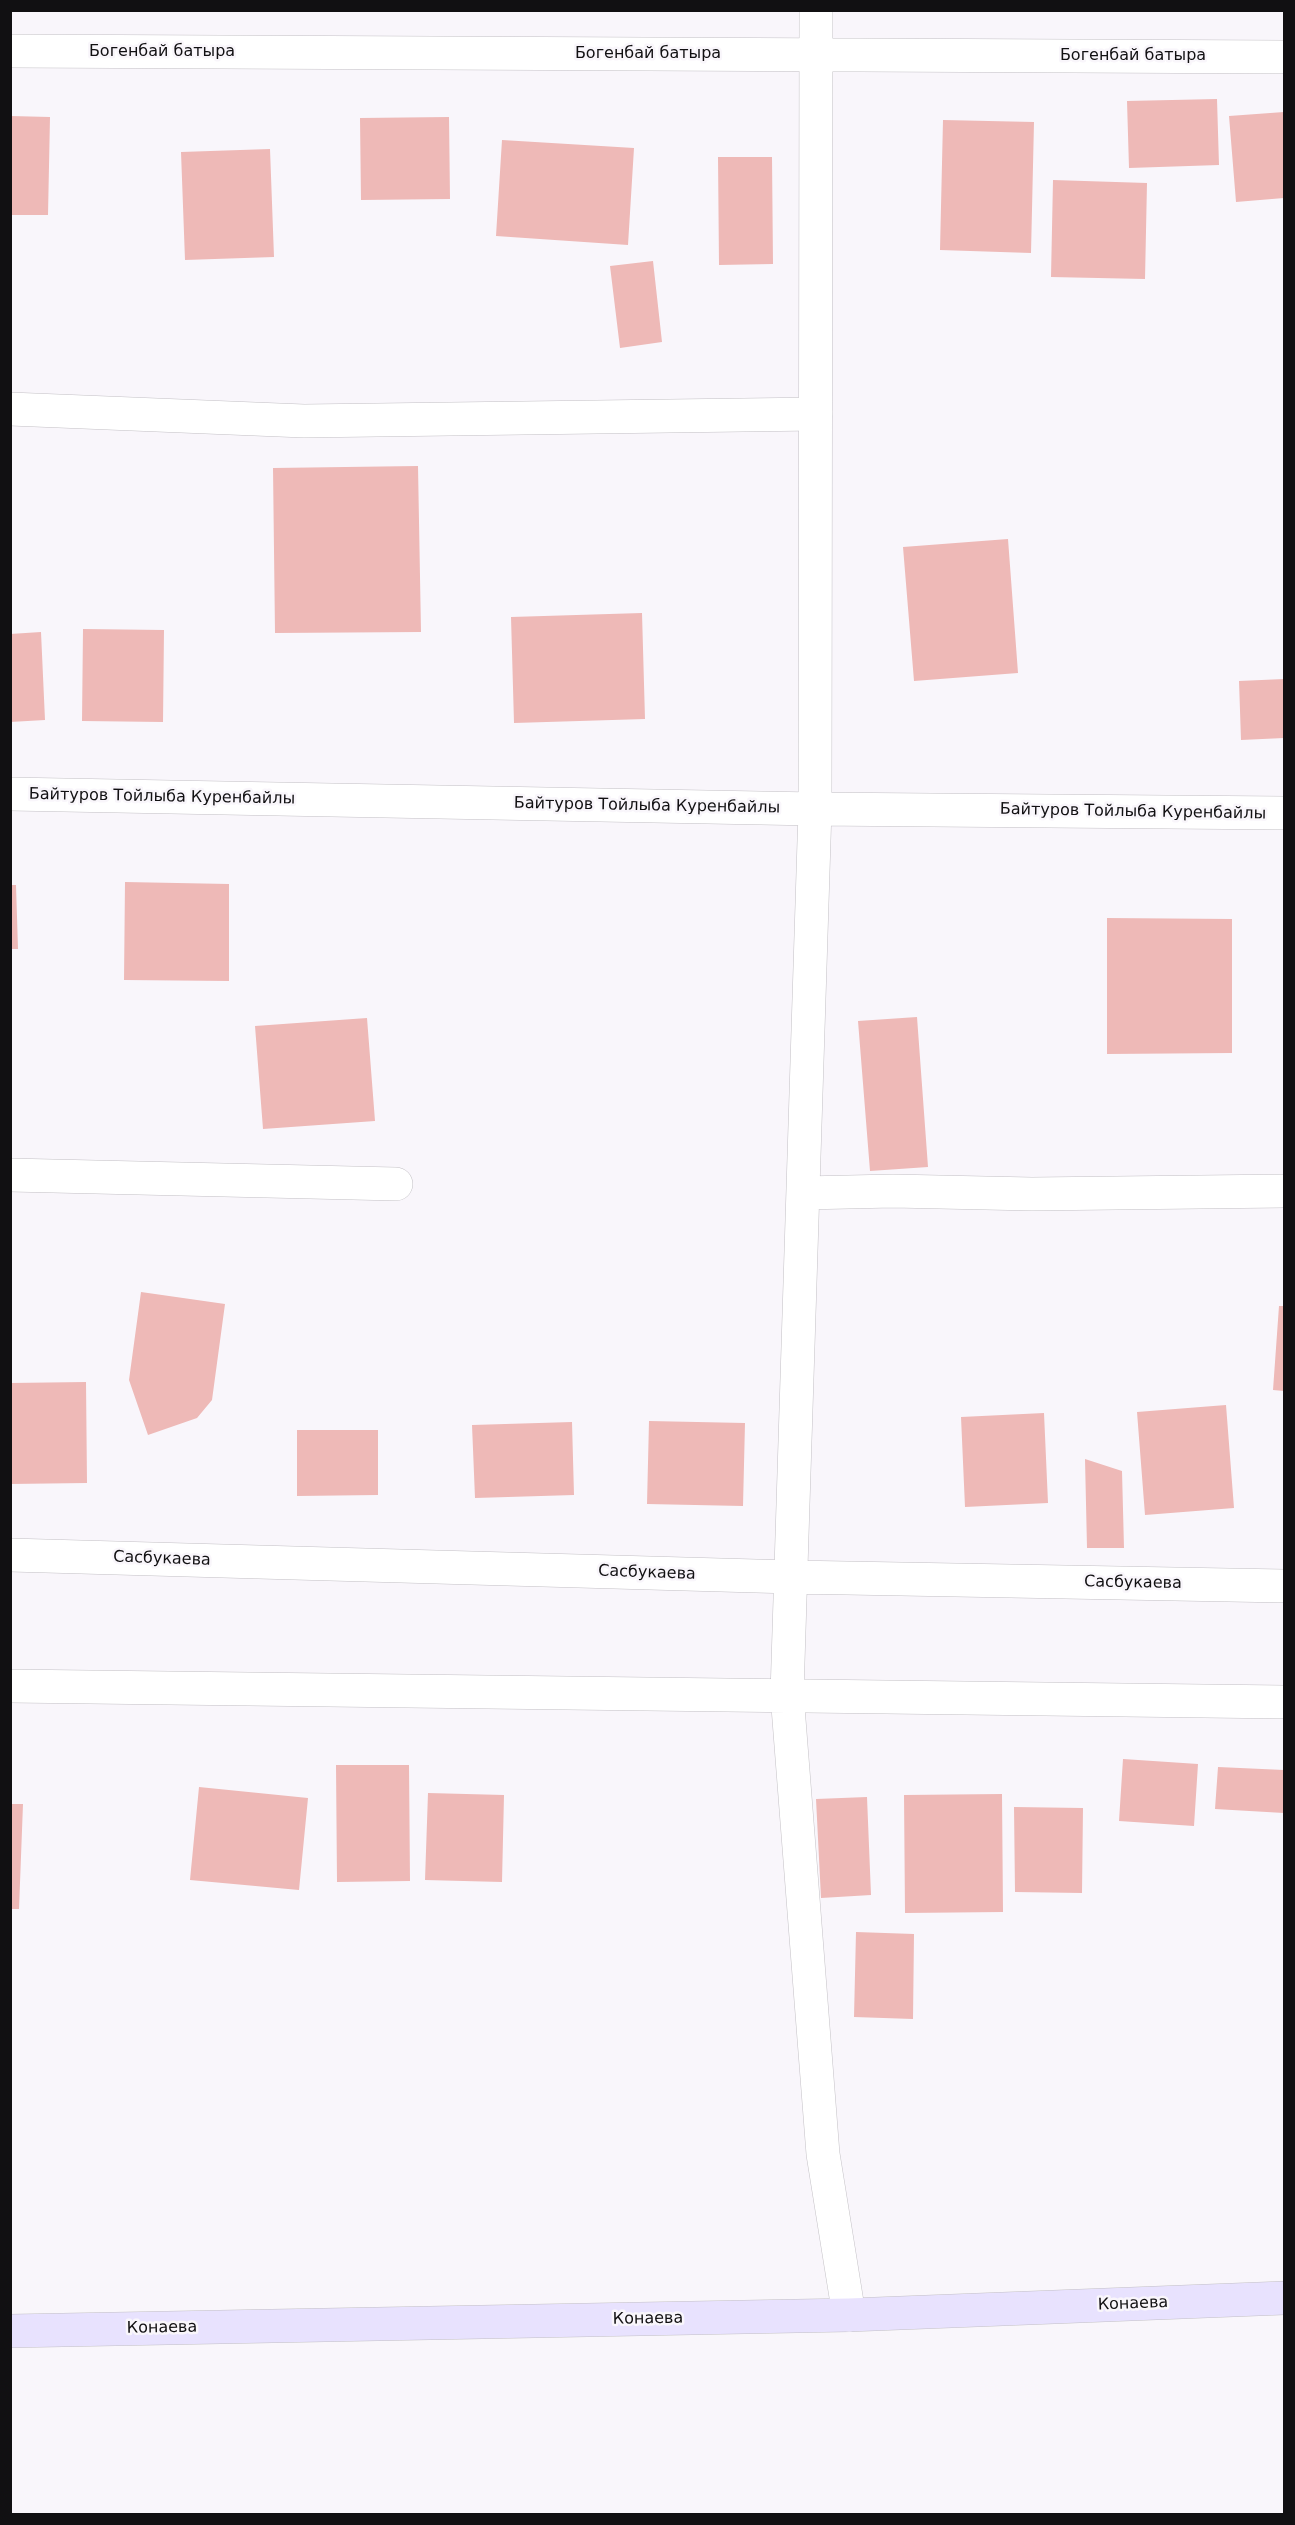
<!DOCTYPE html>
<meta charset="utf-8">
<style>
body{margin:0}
#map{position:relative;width:1295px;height:2525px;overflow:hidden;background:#f9f6fb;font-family:"DejaVu Sans",sans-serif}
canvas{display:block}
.frame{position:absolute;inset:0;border:12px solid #111012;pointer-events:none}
</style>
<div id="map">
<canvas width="1295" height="2525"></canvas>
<div class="frame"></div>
</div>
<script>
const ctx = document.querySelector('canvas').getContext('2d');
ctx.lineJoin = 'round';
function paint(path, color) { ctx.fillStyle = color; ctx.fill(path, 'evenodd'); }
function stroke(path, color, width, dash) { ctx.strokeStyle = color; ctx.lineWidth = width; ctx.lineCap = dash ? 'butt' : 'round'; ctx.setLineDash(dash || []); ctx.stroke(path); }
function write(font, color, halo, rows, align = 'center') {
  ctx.font = font + ' "DejaVu Sans",sans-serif'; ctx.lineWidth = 5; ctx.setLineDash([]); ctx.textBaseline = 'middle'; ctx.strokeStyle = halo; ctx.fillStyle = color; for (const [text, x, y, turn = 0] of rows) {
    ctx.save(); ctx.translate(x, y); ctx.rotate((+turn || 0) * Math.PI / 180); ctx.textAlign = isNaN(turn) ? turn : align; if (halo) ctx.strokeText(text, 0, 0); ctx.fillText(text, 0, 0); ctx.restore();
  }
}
const building = new Path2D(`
 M1217 99 1219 165 1129 168 1127 101Z
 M1284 112V198L1236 202 1229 116Z
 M10 116 50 117 48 215H10Z
 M449 117 450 199 361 200 360 118Z
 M943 120 1034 122 1031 253 940 250Z
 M502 140 634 148 628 245 496 236Z
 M270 149 274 257 185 260 181 152Z
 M718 157H772L773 264 719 265Z
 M1053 180 1147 183 1145 279 1051 277Z
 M653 261 662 342 620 348 610 266Z
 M418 466 421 632 275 633 273 468Z
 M1008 539 1018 673 914 681 903 547Z
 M642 613 645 719 514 723 511 617Z
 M83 629 164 630 163 722 82 721Z
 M41 632 45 720 10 722V634Z
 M1284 679V738L1241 740 1239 681Z
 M125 882 229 884V981L124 980Z
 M10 885H16L18 949H10Z
 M1107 918 1232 919V1053L1107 1054Z
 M917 1017 928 1167 870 1171 858 1021Z
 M367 1018 375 1121 263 1129 255 1026Z
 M141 1292 225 1304 212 1400 197 1418 148 1435 129 1380Z
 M1279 1306H1284V1391L1273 1390Z
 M86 1382 87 1483 10 1484V1383Z
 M1226 1405 1234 1508 1145 1515 1137 1412Z
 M1044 1413 1048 1503 965 1507 961 1417Z
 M649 1421 745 1423 743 1506 647 1504Z
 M572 1422 574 1495 475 1498 472 1425Z
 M297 1430H378V1495L297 1496Z
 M1085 1459 1122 1471 1124 1548H1087Z
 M1123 1759 1198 1764 1194 1826 1119 1821Z
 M336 1765H409L410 1881 337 1882Z
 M1218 1767 1284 1770V1813L1215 1809Z
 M199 1787 308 1798 299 1890 190 1880Z
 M428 1793 504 1795 502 1882 425 1880Z
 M1002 1794 1003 1912 905 1913 904 1795Z
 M867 1797 871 1895 821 1898 816 1799Z
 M10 1804H23L19 1909H10Z
 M1014 1807 1083 1808 1082 1893 1015 1892Z
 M856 1932 914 1934 913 2019 854 2017Z`);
const street = new Path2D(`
 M816 10 815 809 787 1694 823 2154 849 2315
 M10 51 1284 57
 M10 409 304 421 816 414
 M10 794 815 809 1284 813
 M10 1175 396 1184
 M804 1193 893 1191 1032 1194 1284 1191
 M10 1555 792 1577 1284 1586
 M10 1686 1284 1702`);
const secondary = new Path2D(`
 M10 2331 849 2315 1284 2298`);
const streetNames = [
 ["Богенбай батыра",162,52],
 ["Богенбай батыра",648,54],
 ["Богенбай батыра",1133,56],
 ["Байтуров Тойлыба Куренбайлы",162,797,1],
 ["Байтуров Тойлыба Куренбайлы",647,806,1],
 ["Байтуров Тойлыба Куренбайлы",1133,812,1],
 ["Сасбукаева",162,1559,2],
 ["Сасбукаева",647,1573,2],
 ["Сасбукаева",1133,1583,1],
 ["Конаева",1133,2304,-2],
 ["Конаева",648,2319,-1],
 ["Конаева",162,2328,-1]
];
paint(building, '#eeb9b7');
stroke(street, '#c3c0c5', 34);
stroke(secondary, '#c3c0c5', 34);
stroke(street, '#fff', 33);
stroke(secondary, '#e8e2fe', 33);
write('16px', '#111012', '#f9f6fb', streetNames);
</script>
